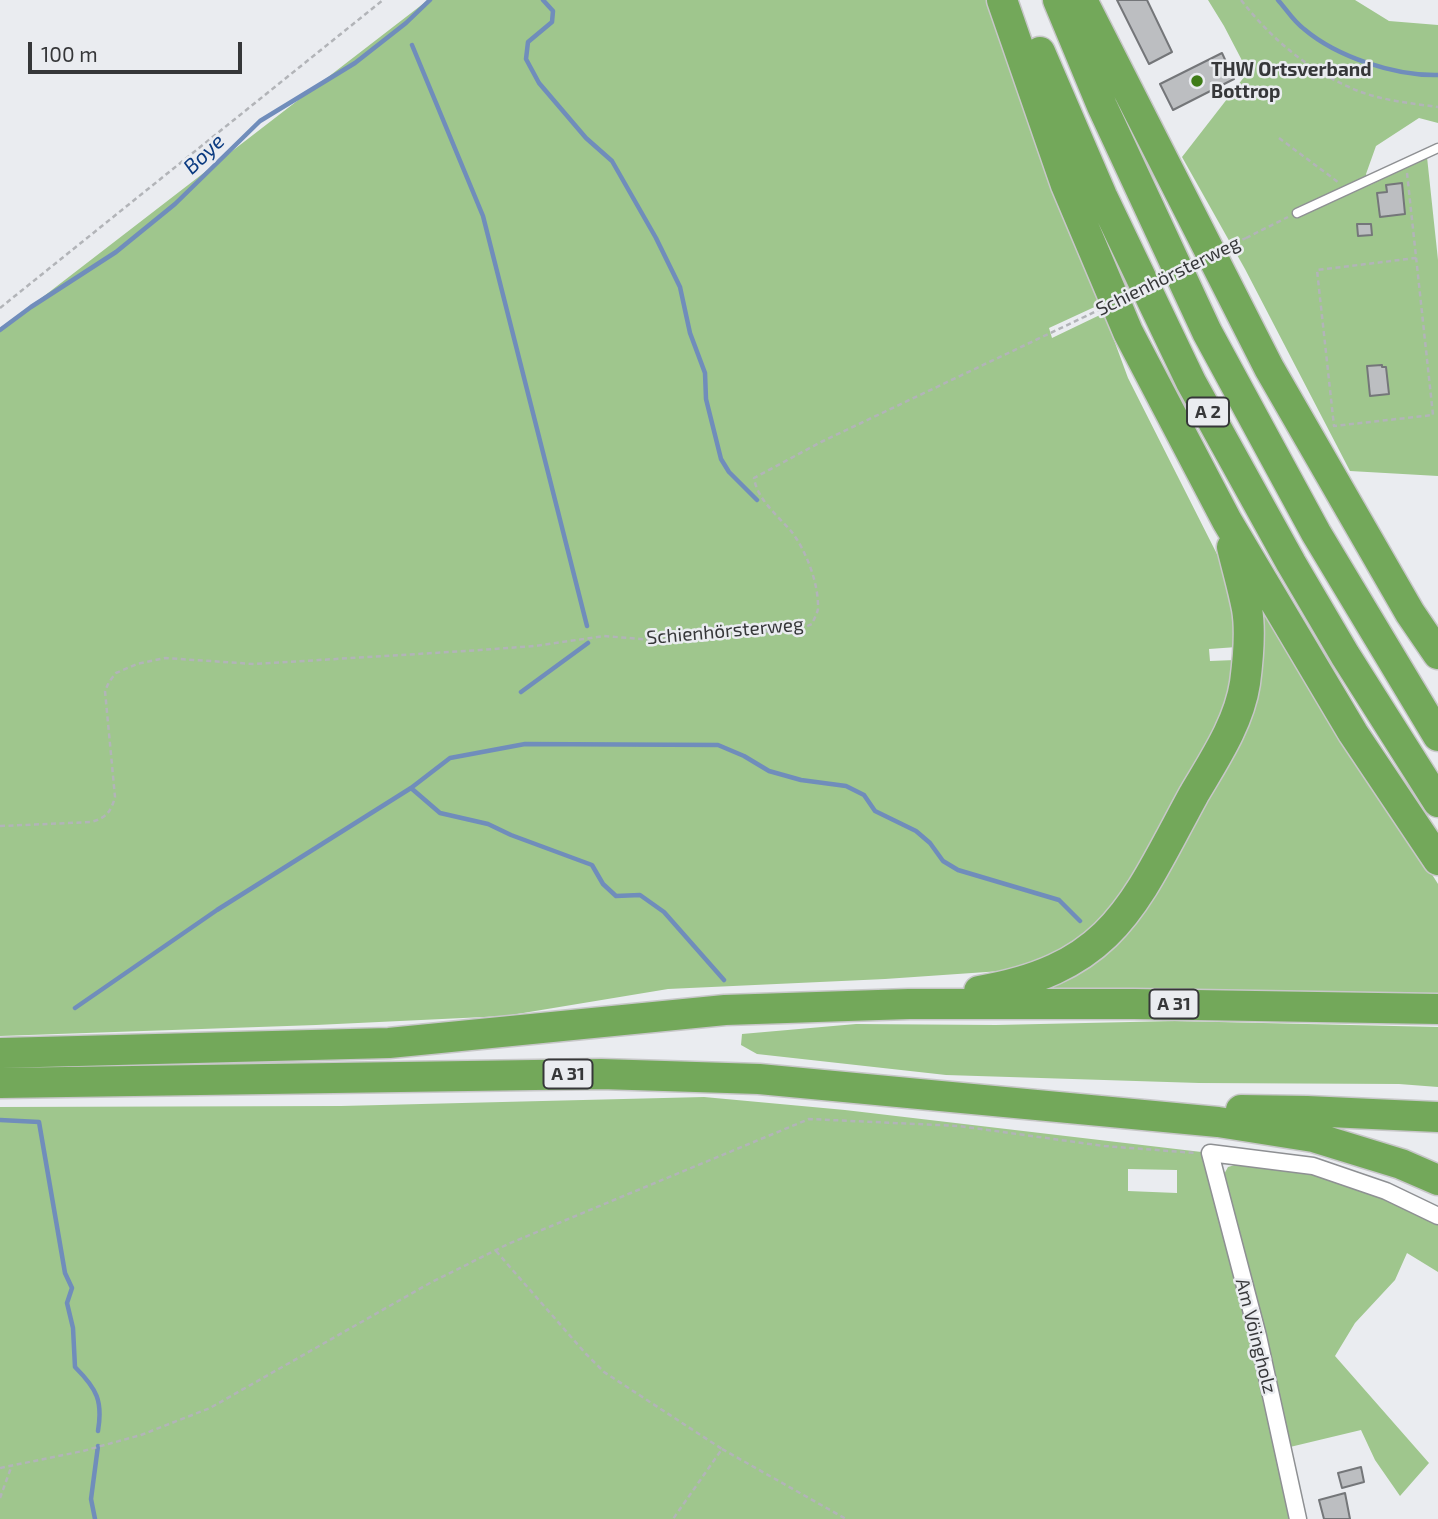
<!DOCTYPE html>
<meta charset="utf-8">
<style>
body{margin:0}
#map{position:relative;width:1438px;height:1519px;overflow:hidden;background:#eaecf0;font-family:"Exo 2",sans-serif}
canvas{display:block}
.scale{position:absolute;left:28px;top:42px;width:214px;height:32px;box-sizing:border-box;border:4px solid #363739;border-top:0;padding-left:9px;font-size:21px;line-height:24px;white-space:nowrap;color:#363739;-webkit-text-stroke:5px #eaecf0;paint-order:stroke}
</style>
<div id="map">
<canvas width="1438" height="1519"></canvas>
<div class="scale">100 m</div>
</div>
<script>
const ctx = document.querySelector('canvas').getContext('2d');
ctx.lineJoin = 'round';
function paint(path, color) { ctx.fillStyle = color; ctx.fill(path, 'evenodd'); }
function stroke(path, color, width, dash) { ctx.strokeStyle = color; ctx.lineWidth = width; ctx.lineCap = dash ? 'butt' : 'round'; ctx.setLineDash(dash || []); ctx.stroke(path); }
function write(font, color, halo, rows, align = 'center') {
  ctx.font = font + ' "Exo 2",sans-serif'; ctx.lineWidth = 5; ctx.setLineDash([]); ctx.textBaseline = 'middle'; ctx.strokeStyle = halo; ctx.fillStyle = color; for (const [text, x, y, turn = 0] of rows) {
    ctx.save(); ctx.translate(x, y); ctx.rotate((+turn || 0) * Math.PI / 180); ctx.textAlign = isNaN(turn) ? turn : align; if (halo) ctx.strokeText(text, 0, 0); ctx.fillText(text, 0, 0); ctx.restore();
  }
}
const green = new Path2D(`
 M428 0H989L1101 304 1049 328 1052 338 1104 313 1128 378 1225 570 1236 620 1237 647 1209 649 1210 661 1235 660 1233 678 1211 744 1131 892 1065 958 1001 971 885 979 668 989 505 1016 316 1025 0 1036V330Z
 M1208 0H1355L1389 21 1438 25V123L1419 118 1376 146 1366 174 1370 185 1427 157 1438 260V476L1350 471 1245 269 1182 157 1248 72 1224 26Z
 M1255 592 1438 884V997L1028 991 1055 981 1233 746Z
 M1175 1021 1438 1027V1087L1399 1084 1199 1083 946 1075 757 1054 741 1045 742 1034 856 1024 996 1025Z
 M704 1097 845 1110 1210 1153 1298 1519H0V1107L341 1106ZM1128 1169 1177 1170V1193L1128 1191Z
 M1238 1164 1299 1169 1369 1192 1438 1221V1272L1407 1253 1395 1280 1355 1323 1335 1356 1429 1463 1400 1496 1375 1460 1361 1430 1290 1447 1223 1176 1228 1167Z`);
const stream = new Path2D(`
 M543 0 553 11 552 22 528 42 526 59 539 83 586 138 612 161 656 238 680 287 690 333 705 373 706 399 721 459 729 472 757 500
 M1278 0C1286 9 1294 22 1304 29 1337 57 1395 76 1438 75
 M412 45 483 216 587 626
 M0 330 31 307 116 252 175 204 260 121 355 63 406 23 430 0
 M521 692 588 643
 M411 788 440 813 488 824 511 835 592 865 603 884 616 896 640 895 664 912 724 980
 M75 1008 217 910 411 788 450 758 525 744 718 745 744 756 769 771 801 780 846 786 864 795 875 811 916 831 930 843 943 861 958 870 1059 900 1080 921
 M0 1120 39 1122 65 1273 72 1288 67 1303 73 1328 75 1367C97 1389 103 1401 98 1431
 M95 1519 91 1499 98 1446`);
const building = new Path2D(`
 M1117 0H1147L1172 52 1149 64Z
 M1222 53 1234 79 1173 110 1160 84Z
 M1402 183 1405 214 1380 217 1377 193 1387 192 1386 185Z
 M1357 224H1371L1372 235 1358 236Z
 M1382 365V367H1386L1389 394 1370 396 1367 366Z
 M1361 1467 1364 1482 1342 1488 1338 1473Z
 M1345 1493 1350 1519H1324L1319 1500Z`);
const path = new Path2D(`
 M1241 0C1270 37 1305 68 1349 87 1376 100 1409 103 1438 107
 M1279 138 1338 182
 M1407 173 1433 415 1334 426 1317 270 1416 258
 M1246 238 1288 217
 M0 308 383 0
 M0 826 91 822C106 818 111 812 115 797L105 691 109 682 116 673 137 664 165 658 254 664 466 651 535 646 604 636 653 640 800 629 812 624C814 619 817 614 818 609 819 584 806 550 791 531 777 515 757 499 754 478L821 442 1082 318
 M496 1251 586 1354 604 1372 722 1449 673 1519
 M722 1449 846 1519
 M0 1468 83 1451 141 1435 210 1408 430 1283 508 1244 809 1119 959 1126 1104 1146 1196 1153
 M0 1498 12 1465`);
const service = new Path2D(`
 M1297 213 1438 148`);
const minor = new Path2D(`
 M1298 1519 1258 1336 1210 1153 1313 1166 1386 1191 1438 1216`);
const motorway = new Path2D(`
 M1002 0 1066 185 1128 332 1227 521 1353 733 1438 860
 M1058 0 1102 106 1207 332 1316 533 1438 736
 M1082 0 1269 368 1410 613 1438 654
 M1040 52 1102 196 1191 382 1291 563 1345 655 1438 802
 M979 991C1114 968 1134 904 1194 794 1214 760 1239 723 1245 683 1248 660 1251 632 1247 609 1243 588 1237 568 1232 547
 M0 1053 389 1043 725 1010 909 1004H1134L1438 1009
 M0 1083 601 1074 759 1079 1218 1122 1313 1137 1401 1164 1438 1180
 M1241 1110 1307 1111 1438 1117`);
const pathBridge = new Path2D(`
 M1082 318 1246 238`);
const markers = [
 [1197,81,7,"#3f7c18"]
];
const shields = [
 [1208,412,42],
 [1174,1004,49],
 [568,1074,49]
];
const shieldNames = [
 ["A 2",1208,412],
 ["A 31",1174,1004],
 ["A 31",568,1074]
];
const poiNames = [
 ["THW Ortsverband",1211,70],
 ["Bottrop",1211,92]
];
const streetNames = [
 ["Schienhörsterweg",1168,276,-26],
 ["Schienhörsterweg",725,631,-5],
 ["Am Vöingholz",1256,1336,76]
];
const waterNames = [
 ["Boye",204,154,-44]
];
paint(green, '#9fc68d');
stroke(stream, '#708dbb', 4.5);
paint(building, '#bcbec1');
stroke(building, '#747679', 2);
stroke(service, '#8e9093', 11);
stroke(minor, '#8e9093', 19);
stroke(motorway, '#c7c7c8', 33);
stroke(path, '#b2b4b8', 2.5, [5, 3.5]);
stroke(service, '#fff', 8);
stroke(minor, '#fff', 16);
stroke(motorway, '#73a85a', 30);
stroke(pathBridge, '#b2b4b8', 2.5, [5, 3.5]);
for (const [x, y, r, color] of markers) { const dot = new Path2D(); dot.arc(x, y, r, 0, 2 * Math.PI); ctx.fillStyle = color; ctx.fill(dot); stroke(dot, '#eaecf0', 2.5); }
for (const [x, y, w] of shields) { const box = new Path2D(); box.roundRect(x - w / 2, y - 14.5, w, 29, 5); ctx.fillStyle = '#eaecf0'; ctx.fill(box); stroke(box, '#363739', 2); }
write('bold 18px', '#363739', null, shieldNames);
write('bold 19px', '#363739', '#eaecf0', poiNames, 'left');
write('19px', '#363739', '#eaecf0', streetNames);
write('italic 21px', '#0a3a80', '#eaecf0', waterNames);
</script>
